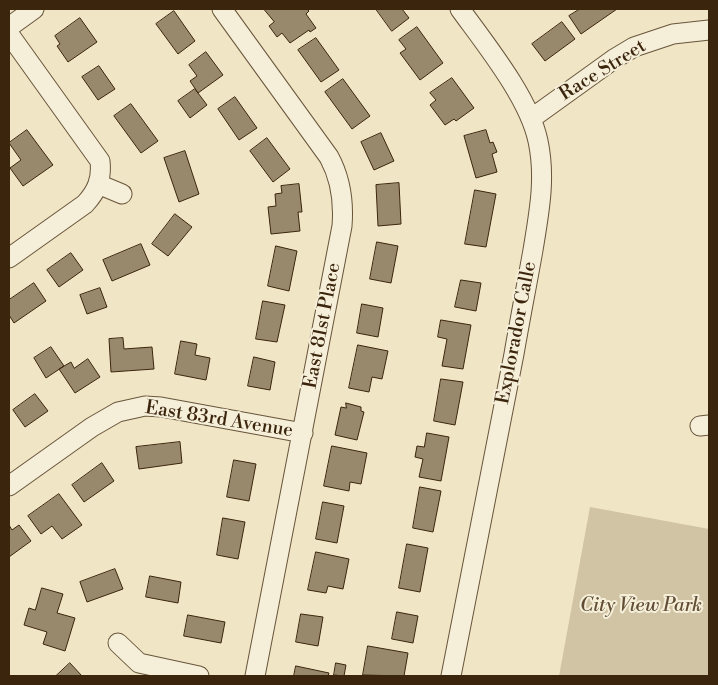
<!DOCTYPE html>
<style>
body{margin:0}
#map{position:relative;width:718px;height:685px;overflow:hidden;background:#f0e5c4;font-family:"Libre Bodoni",serif}
canvas{display:block}
.frame{position:absolute;inset:0;border:10px solid #3b250d;pointer-events:none}
</style>
<div id="map">
<canvas width="718" height="685"></canvas>
<div class="frame"></div>
</div>
<script>
const ctx = document.querySelector('canvas').getContext('2d');
ctx.lineJoin = 'round';
function paint(path, color) { ctx.fillStyle = color; ctx.fill(path, 'evenodd'); }
function stroke(path, color, width, dash) { ctx.strokeStyle = color; ctx.lineWidth = width; ctx.lineCap = dash ? 'butt' : 'round'; ctx.setLineDash(dash || []); ctx.stroke(path); }
function write(font, color, halo, rows, align = 'center') {
  ctx.font = font + ' "Libre Bodoni",serif'; ctx.lineWidth = 4; ctx.setLineDash([]); ctx.textBaseline = 'middle'; ctx.strokeStyle = halo; ctx.fillStyle = color; for (const [text, x, y, turn = 0] of rows) {
    ctx.save(); ctx.translate(x, y); ctx.rotate((+turn || 0) * Math.PI / 180); ctx.textAlign = isNaN(turn) ? turn : align; if (halo) ctx.strokeText(text, 0, 0); ctx.fillText(text, 0, 0); ctx.restore();
  }
}
const green = new Path2D(`
 M590 507 709 529V676H559Z`);
const building = new Path2D(`
 M264 9H307L309 11 306 14 316 28 310 32 309 30 290 43 282 33 277 37 269 26 274 22Z
 M376 9H402L409 18 392 31Z
 M580 9H617L581 34 569 16Z
 M174 11 195 41 178 54 156 24Z
 M80 18 97 42 68 62 57 46 60 44 55 36Z
 M562 22 575 39 545 61 532 44Z
 M417 27 443 63 420 80 400 53 406 49 399 40Z
 M316 38 339 70 321 82 298 50Z
 M206 52 223 75 198 93 190 81 197 76 189 65Z
 M99 66 115 89 98 100 82 77Z
 M452 78 474 108 456 121 454 119 445 125 430 105 436 100 430 93Z
 M343 79 370 116 352 129 325 92Z
 M195 89 207 105 190 118 178 101Z
 M235 97 257 128 239 140 218 109Z
 M131 104 158 141 141 153 114 116Z
 M27 130 53 165 23 186 10 168 21 160 9 143Z
 M486 130 490 143 493 142 497 152 492 154 497 172 476 178 464 136Z
 M381 133 394 161 374 170 361 142Z
 M267 138 290 169 273 182 250 151Z
 M185 151 199 194 179 202 164 158Z
 M399 183 401 224 378 226 376 185Z
 M299 184 302 212H298L300 231 271 234 268 207 276 206 275 194 282 193 281 186Z
 M475 190 496 194 486 247 465 244Z
 M175 214 192 227 168 256 152 244Z
 M377 242 398 246 391 283 370 279Z
 M141 244 150 265 112 281 103 260Z
 M276 246 297 251 289 291 268 286Z
 M71 253 83 270 59 287 47 270Z
 M461 280 481 283 476 311 455 307Z
 M34 283 46 301 14 323 9 315V300Z
 M100 288 107 307 87 314 80 295Z
 M263 301 285 305 277 342 256 339Z
 M362 304 383 308 378 337 357 333Z
 M441 320 471 325 463 369 442 366 447 339 438 337Z
 M123 338 124 349 152 347 154 369 111 372 109 339Z
 M181 341 197 344 195 355 210 358 206 380 175 374Z
 M358 345 388 351 382 379 372 377 369 392 349 388Z
 M51 347 64 366 46 378 34 358Z
 M254 357 275 362 270 390 248 386Z
 M88 359 100 377 75 393 59 369 71 362 74 368Z
 M441 379 463 382 455 425 434 421Z
 M35 394 48 411 25 427 13 410Z
 M346 403 361 407V411L364 412 357 440 335 435 341 407 346 408Z
 M427 433 449 437 441 481 419 477 423 459 415 457 417 446 424 447Z
 M180 442 182 463 139 469 136 447Z
 M332 446 367 453 361 484 350 482 349 491 324 486Z
 M234 460 256 464 249 501 227 497Z
 M102 463 114 481 84 502 72 485Z
 M420 487 441 491 433 532 413 528Z
 M59 494 82 525 62 539 52 526 41 534 28 516Z
 M323 502 344 506 337 543 316 539Z
 M223 518 245 522 238 559 217 555Z
 M9 525 12 530 19 525 31 541 9 557Z
 M407 544 428 548 420 592 399 588Z
 M316 552 349 559 343 589 328 586 326 593 308 590Z
 M115 569 123 589 87 602 80 582Z
 M150 576 181 582 178 603 146 597Z
 M42 588 63 594 57 613 75 618 65 651 43 644 47 632 24 625 29 608 35 610Z
 M397 612 418 616 413 643 392 639Z
 M301 614 323 617 318 646 296 642Z
 M188 615 225 622 221 643 184 636Z
 M368 646 408 653 404 676 363 675Z
 M70 663 82 676H56Z
 M336 663 346 665 344 676 334 675Z
 M296 666 329 673 328 676H294Z`);
const minor = new Path2D(`
 M222 9 329 157C341 179 344 201 342 226L255 676
 M9 27 34 9
 M9 34 100 161C102 179 97 191 85 204L9 258
 M532 118 614 59 634 47 673 34 709 30
 M98 184 122 194
 M700 426 709 425
 M9 486 92 427 118 412 145 406 161 407 303 433
 M118 643 139 663 199 676
 M451 676C472 569 493 461 514 354 520 319 527 284 533 250 539 213 546 178 538 141 529 98 486 45 460 9`);
const streetNames = [
 ["Race Street",603,71,-32],
 ["East 81st Place",323,326,-79],
 ["Explorador Calle",517,333,-79],
 ["East 83rd Avenue",219,420,9]
];
const parkNames = [
 ["City View Park",641,606]
];
paint(green, '#d1c4a5');
paint(building, '#99896c');
stroke(building, '#3b250d', 1);
stroke(minor, '#68553b', 21);
stroke(minor, '#f5eed9', 19);
write('19px', '#3b250d', '#f5eed9', streetNames);
write('italic 19px', '#604d33', '#f5eed9', parkNames);
</script>
